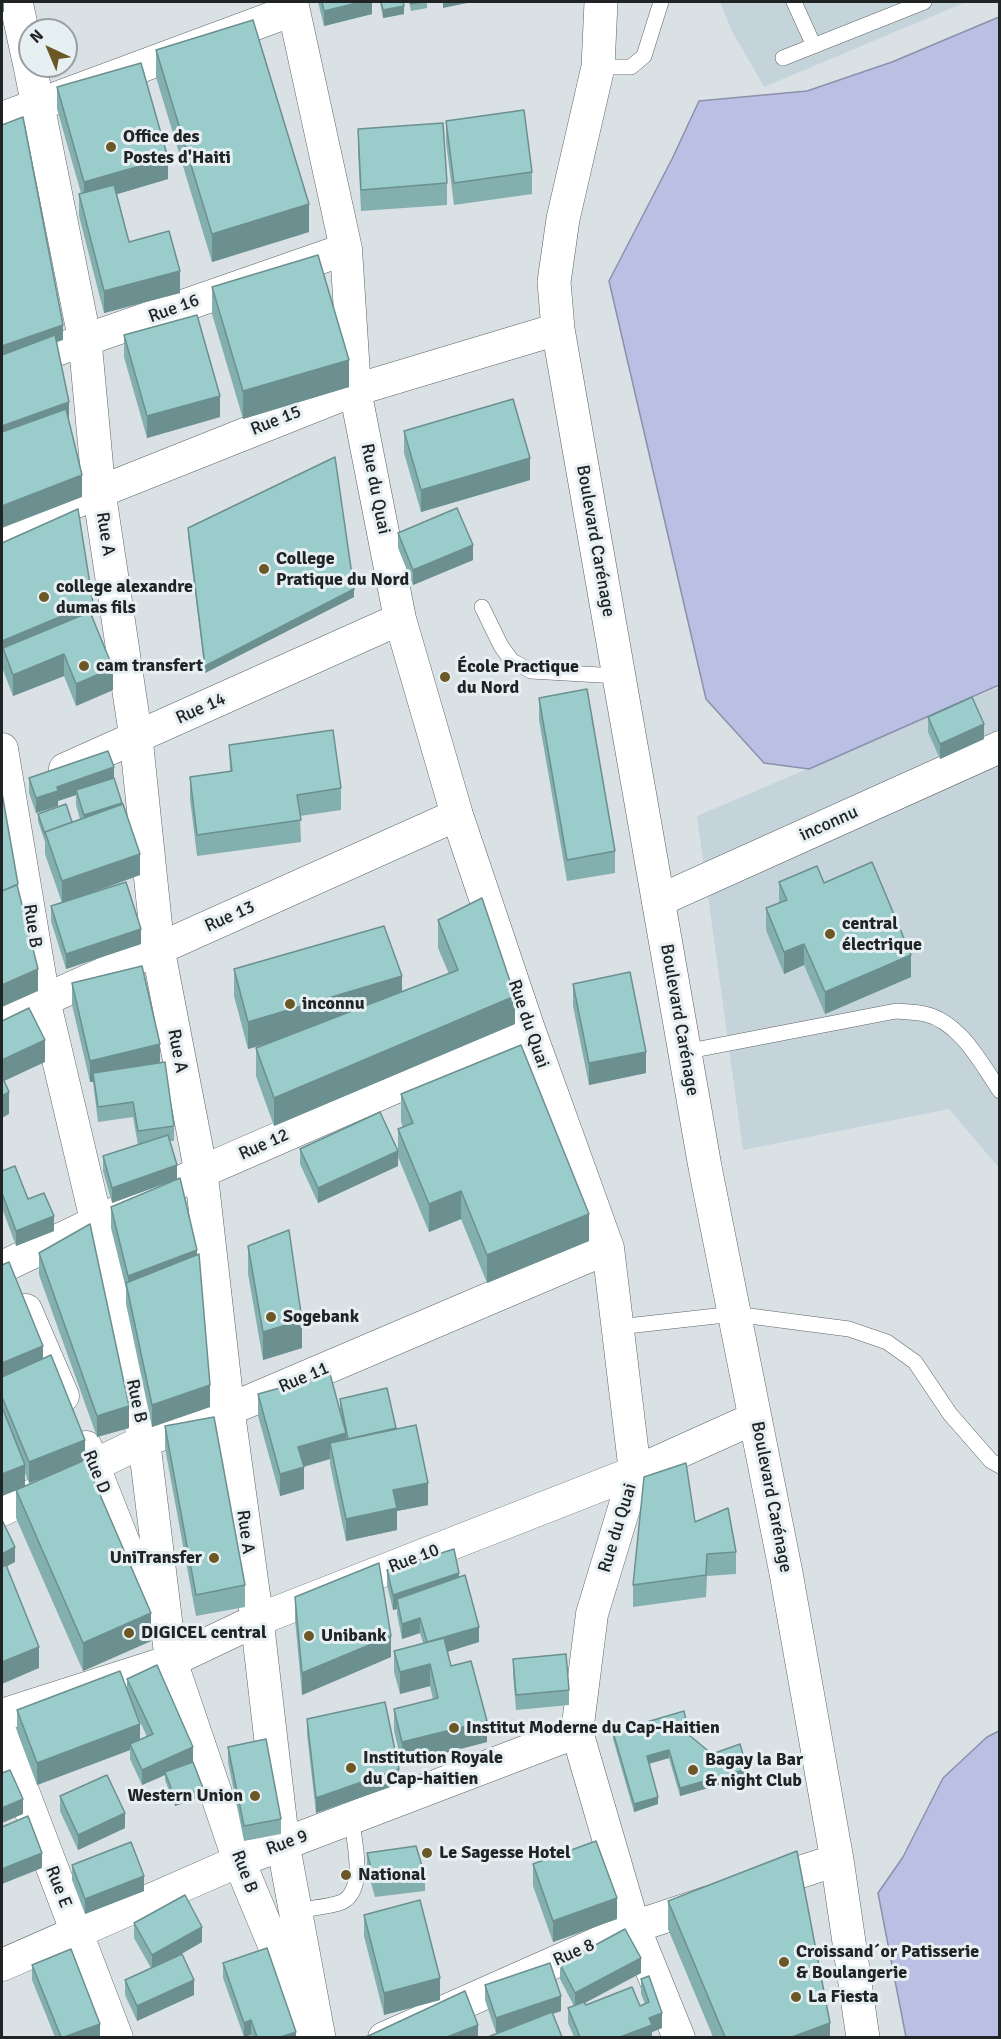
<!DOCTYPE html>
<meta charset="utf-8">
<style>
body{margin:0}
#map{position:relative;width:1001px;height:2039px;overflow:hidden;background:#d9e1e5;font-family:Signika,sans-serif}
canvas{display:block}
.frame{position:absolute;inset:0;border:3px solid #212425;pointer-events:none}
.north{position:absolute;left:18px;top:18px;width:60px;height:60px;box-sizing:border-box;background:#e6eff2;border:2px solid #979ea0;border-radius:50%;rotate:316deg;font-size:16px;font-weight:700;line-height:24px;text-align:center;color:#212425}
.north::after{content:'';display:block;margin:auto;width:21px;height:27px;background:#6c5827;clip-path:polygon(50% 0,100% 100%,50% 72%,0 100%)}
</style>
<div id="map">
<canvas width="1001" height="2039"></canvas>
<div class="frame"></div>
<div class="north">N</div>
</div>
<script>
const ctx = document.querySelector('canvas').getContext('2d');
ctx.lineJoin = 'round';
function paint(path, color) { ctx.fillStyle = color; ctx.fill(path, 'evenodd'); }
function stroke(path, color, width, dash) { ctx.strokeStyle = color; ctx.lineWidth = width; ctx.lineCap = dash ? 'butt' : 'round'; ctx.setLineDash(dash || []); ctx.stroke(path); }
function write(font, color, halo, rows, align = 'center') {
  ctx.font = font + ' Signika,sans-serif'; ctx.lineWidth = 6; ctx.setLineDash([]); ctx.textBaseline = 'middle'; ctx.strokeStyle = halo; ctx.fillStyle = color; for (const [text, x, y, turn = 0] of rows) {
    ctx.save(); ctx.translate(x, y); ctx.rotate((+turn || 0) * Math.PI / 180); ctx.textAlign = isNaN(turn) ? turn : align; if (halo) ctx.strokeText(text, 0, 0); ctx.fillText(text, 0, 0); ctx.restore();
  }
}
const built = new Path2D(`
 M720 2H966L764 87 732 31Z
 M999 687V1168L949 1109 743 1150 697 816Z`);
const water = new Path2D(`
 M999 17V685L809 769 764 763 706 699 609 281 672 159 699 101 807 91 892 62Z
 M999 1731V2037H906L878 1893 903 1857 943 1778 987 1737Z`);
const lane = new Path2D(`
 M794 2 814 46
 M783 58 924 2
 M598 67H631L644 56 661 2
 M482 607 501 646 512 661 531 671 618 676
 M684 1052 896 1011C906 1012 916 1012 925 1014 960 1022 981 1063 1000 1091
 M618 1327 734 1314 849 1329 887 1342 915 1362 950 1414 991 1461 1000 1466
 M296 1911C310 1908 329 1907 342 1902 367 1890 354 1839 351 1818`);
const street = new Path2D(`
 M292 2 346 249 355 390 400 619 457 815 529 1029 608 1248 635 1472 592 1614 577 1732 634 1927 679 2038
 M2 118 293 10
 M2 369 346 249
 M2 534 99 492 355 390 558 329
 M2 749 44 1000 96 1220 144 1441 171 1661 239 1861 310 2032
 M65 769 400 619
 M658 901 1000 747
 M2 1019 457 815
 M2 1267 201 1172 529 1029
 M26 1310 63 1396
 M86 1447 155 1621
 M2 1510 144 1441 228 1410 608 1248
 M2 1715 171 1661 257 1620 635 1472 755 1418
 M2 1736 117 2038
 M760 1885 837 1860
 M2 1965 239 1861 577 1732
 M384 2038 634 1927 709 1902`);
const secondary = new Path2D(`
 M16 2 30 66
 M601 2 598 67 563 219 554 282 558 329 705 1167 786 1573 837 1860 863 2038
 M30 66 85 341 99 492 136 738 158 949 201 1172 228 1410 257 1620 283 1844 319 2038`);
const wall = new Path2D(`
 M318 2H372V14L324 26Z
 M380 2H403L404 14 383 18Z
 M409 2H427V8L411 11Z
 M156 50 309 232 212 262 156 77Z
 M57 87 168 179 117 194 129 242 180 293 104 313 79 216V194L81 193 57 109Z
 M446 121 532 172V194L454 205 446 142Z
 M358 129 447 183V205L361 211 358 151Z
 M212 287 349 387 243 419 212 314Z
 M124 335 220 417 147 438 124 357Z
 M404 431 530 480 421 512 404 453Z
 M188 528 354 597 205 673 188 536Z
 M398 533 473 560 413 585 398 548Z
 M2 543 93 620 113 690 76 706 64 676 13 696 3 670Z
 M539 698 615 851V873L567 881 539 720Z
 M928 717 984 739 940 759 928 732Z
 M229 745 341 788V810L300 816 301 842 197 856 190 799V777L230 771Z
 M29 778H114L140 875 75 899 141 944 66 969 51 921V906L62 903 45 854V842L38 821V814L72 822 80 819 76 805V795L58 801V806L36 813 29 793Z
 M779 882 824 883 911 977 825 1014 804 965 784 974 766 930V908L779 903Z
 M438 920 515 1024 274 1126 256 1076V1048L269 1043 248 1049 234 996V969L402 992 449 974 438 948Z
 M72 983 160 1063 174 1126V1141H170L177 1179 197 1254 210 1407 152 1427 126 1304V1289L111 1228V1207L175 1180 112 1203 103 1171V1156L138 1145 133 1117 98 1122 93 1082H90L72 1005Z
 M573 984 646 1073 589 1085 573 1006Z
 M401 1094 589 1241 487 1283 461 1219 429 1232 398 1157V1129L403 1127 401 1122Z
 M300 1149 398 1166 318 1203 300 1164Z
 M2 1171 28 1199 54 1231 16 1246 2 1208Z
 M248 1246 302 1348 263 1360 248 1274Z
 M39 1253 129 1428 97 1437 39 1275Z
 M2 1265 43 1359 85 1461 151 1641 83 1671 16 1518V1490L2 1496ZM25 1473 29 1483 49 1475 25 1486Z
 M258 1394 340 1408V1399L396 1429 428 1505 397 1511V1530L346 1541 330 1464V1459L304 1467V1489L280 1496 258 1416Z
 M165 1426 245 1585V1607L196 1616 165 1448Z
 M695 1522 736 1552V1574L707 1576 706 1597 633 1607V1585Z
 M387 1570 459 1577 479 1642 447 1652 451 1666 487 1742 402 1764 394 1731V1709L433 1699 430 1686 400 1694 394 1672V1651L423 1643 420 1633 402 1639 397 1614V1609L393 1610 387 1585Z
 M295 1597 391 1657 302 1695 295 1619Z
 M513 1659 569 1690V1705L516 1710 513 1674Z
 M127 1679 193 1762 203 1796 175 1806 165 1780V1775L142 1785 130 1759V1750L37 1785 17 1731V1710L127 1690ZM134 1708 147 1737 140 1740Z
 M307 1719 399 1784 316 1813 307 1734Z
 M613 1732 689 1735 712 1754 747 1777 680 1796 669 1758 649 1764 658 1804 634 1812 613 1739Z
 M228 1747 281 1819V1834L244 1841 228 1762Z
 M60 1796 125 1828 78 1850 60 1811Z
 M367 1853 425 1876V1891L375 1897 367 1868Z
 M533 1864 617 1919 553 1942 533 1886Z
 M72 1865 144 1891 85 1914 72 1880Z
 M668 1901 830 2037H713L668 1929Z
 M364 1915 440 2000 384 2015 364 1936Z
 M134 1923 202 1942 180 1955 194 1995 137 2021 125 1995V1980L151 1968 134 1938Z
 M223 1963 296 2037H252L251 2035 244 2037 223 1978Z
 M560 1964 641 1973 585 2003 586 2005 640 2006 645 2004 641 1994V1979L662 2028 652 2032V2037H574L568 2023V2008L574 2006 560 1979Z
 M32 1965 100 2037H55L32 1980Z
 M485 1985 561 2011 496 2033 485 2000Z`);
const shadedWall = new Path2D(`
 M2 2H4V12H2Z
 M361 2H372V14L324 26V11Z
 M443 2H472L443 8Z
 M404 6V14L383 18V10Z
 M168 158V179L84 204V182Z
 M309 204V232L212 262V234Z
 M180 271V293L104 313V291Z
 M63 325V340L2 361V346Z
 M349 360V387L243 419V391Z
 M220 396V417L147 438V416Z
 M69 402V424L2 448V426Z
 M530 458V480L421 512V490Z
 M82 475V497L2 528V506Z
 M473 545V560L413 585V570Z
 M354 589V597L205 673V666Z
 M93 603V624L3 648V662H2V641Z
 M64 654V676L13 696V675Z
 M113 668V690L76 706V684Z
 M984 724V739L940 759V744Z
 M114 767V782L76 790V795L58 801V806L36 813V798L57 787Z
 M122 803V818L84 830V815Z
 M140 854V875L62 903V881Z
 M141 929V944L66 969V954Z
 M804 944V965L784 974V952Z
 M911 955V977L825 1014V992Z
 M38 969V991L2 1007V985Z
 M402 976V1004L248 1049V1022Z
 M515 996V1024L274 1126V1098Z
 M45 1040V1062L2 1082V1060Z
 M160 1044V1066L93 1073V1082H90V1061Z
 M646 1052V1073L589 1085V1063Z
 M9 1092V1114L2 1118V1096Z
 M398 1151V1166L318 1203V1188Z
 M177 1165V1179L112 1203V1188Z
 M461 1191V1219L429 1232V1204Z
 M589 1214V1241L487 1283V1255Z
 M54 1216V1231L16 1246V1231Z
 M197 1250V1271L128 1293V1276Z
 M302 1320V1348L263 1360V1332Z
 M43 1346V1368L2 1385V1363Z
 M210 1385V1407L152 1427V1405Z
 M129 1406V1428L97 1437V1416Z
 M346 1433V1454L330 1443V1459L298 1468V1447Z
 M85 1440V1462L29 1483V1462Z
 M25 1465V1487L2 1496V1474Z
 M304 1467V1489L280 1496V1474Z
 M428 1483V1505L397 1511V1530L346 1541V1519L393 1490Z
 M15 1547V1562L2 1569V1554Z
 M459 1573V1588L397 1599V1609L393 1610V1595Z
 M151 1613V1641L83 1671V1643Z
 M420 1618V1633L402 1639V1624Z
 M479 1627V1642L427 1658V1643Z
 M391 1636V1657L302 1695V1673Z
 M39 1647V1668L2 1684V1662Z
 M430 1664V1686L400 1694V1672Z
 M487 1721V1742L402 1764V1742Z
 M140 1724V1746L130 1744V1750L37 1785V1763Z
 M193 1747V1762L165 1772V1775L142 1785V1770Z
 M669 1750V1758L647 1764V1756Z
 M399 1769V1784L316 1813V1798Z
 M747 1769V1777L680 1796V1788Z
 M203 1788V1796L175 1806V1799Z
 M658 1797V1804L634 1812V1804Z
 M23 1799V1814L2 1823V1808Z
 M125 1813V1828L78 1850V1835Z
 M42 1853V1868L2 1884V1869Z
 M144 1876V1891L85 1914V1899Z
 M617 1898V1919L553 1942V1921Z
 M202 1927V1942L152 1970V1955Z
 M641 1958V1973L575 2008V1993Z
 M440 1978V2000L384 2015V1993Z
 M194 1980V1995L137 2021V2006Z
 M561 1996V2011L496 2033V2018Z
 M662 2013V2028L652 2032V2037H620L649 2018Z
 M251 2020V2035L244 2037V2023Z
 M830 2023V2037H792Z
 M100 2024V2037H64Z
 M478 2025V2037H447Z
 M296 2032V2037H281Z`);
const building = new Path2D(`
 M322 2H361L324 11Z
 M381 2H403L404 6 383 10Z
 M410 2H422L411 4Z
 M253 20 309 204 212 234 156 50Z
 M141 63 168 158 84 182 57 87Z
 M524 110 532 172 454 183 446 121Z
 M23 117 63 325 2 346V125Z
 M443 123 447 183 361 190 358 129Z
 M114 185 129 242 169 231 180 271 104 291 79 194Z
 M318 255 349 360 243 391 212 287Z
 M197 315 220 396 147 416 124 335Z
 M55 335 69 402 2 426V355Z
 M513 399 530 458 421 490 404 431Z
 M66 409 82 475 2 506V432Z
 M335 457 354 589 205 666 188 528Z
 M457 508 473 545 413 570 398 533Z
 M78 509 93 603 2 641V543Z
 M90 612 113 668 76 684 64 654 13 675 3 648Z
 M587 689 615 851 567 860 539 698Z
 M972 697 984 724 940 744 928 717Z
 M333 730 341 788 297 795 301 820 197 835 190 777 232 771 229 745Z
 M108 751 114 767 57 787 58 791 36 798 29 778Z
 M114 778 122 803 84 815 76 790Z
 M2 793 18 884 2 891Z
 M66 804 72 822 45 832V834L38 814Z
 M123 804 140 854 62 881 45 832Z
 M872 862 911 955 825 992 804 944 784 952 766 908 787 900 779 882 817 866 824 883Z
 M126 882 141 929 66 954 51 906Z
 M17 885 38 969 2 985V891Z
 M482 898 515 996 274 1098 256 1048 458 970 438 920Z
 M384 926 402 976 248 1022 234 969Z
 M142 966 160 1044 90 1061 72 983Z
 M630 972 646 1052 589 1063 573 984Z
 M29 1008 45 1040 2 1060V1021Z
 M521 1045 589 1214 487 1255 461 1191 429 1204 398 1129 413 1123 401 1094Z
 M165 1062 174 1126 138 1131 133 1102 98 1107 93 1073Z
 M2 1076 9 1092 2 1096Z
 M380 1112 398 1151 318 1188 300 1149Z
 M168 1135 177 1165 112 1188 103 1156Z
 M15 1166 28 1199 44 1193 54 1216 16 1231 2 1193V1171Z
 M180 1178 197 1250 128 1276 111 1207Z
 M90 1224 129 1406 97 1416 39 1253Z
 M289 1230 302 1320 263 1332 248 1246Z
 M199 1254 210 1385 152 1405 126 1283Z
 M9 1262 43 1346 2 1363V1265Z
 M51 1355 85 1440 29 1462 2 1397V1377Z
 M330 1374 346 1433 298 1447 304 1467 280 1474 258 1394Z
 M387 1388 396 1428 348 1439 340 1399Z
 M2 1407 25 1465 2 1474Z
 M214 1417 245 1585 196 1595 165 1426Z
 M416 1425 428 1483 393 1490 397 1508 346 1519 330 1443Z
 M85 1460 151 1613 83 1643 16 1490Z
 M686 1463 695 1522 728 1508 736 1552 707 1554 706 1575 633 1585 644 1477Z
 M2 1520 15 1547 2 1554Z
 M454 1549 459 1573 393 1595 387 1570Z
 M379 1563 391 1636 302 1673 295 1597Z
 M6 1565 39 1647 2 1662V1567Z
 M465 1575 479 1627 427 1642 420 1618 402 1624 397 1599Z
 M444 1638 451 1666 471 1661 487 1721 402 1742 394 1709 438 1698 430 1664 400 1672 394 1651Z
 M566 1654 569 1690 516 1695 513 1659Z
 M157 1665 193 1747 142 1770 130 1744 153 1734 127 1679Z
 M120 1671 140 1724 37 1763 17 1710Z
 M385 1702 399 1769 316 1798 307 1719Z
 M684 1711 689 1735 712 1754 740 1744 747 1769 680 1788 669 1750 647 1756 658 1797 634 1804 613 1732Z
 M266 1739 281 1819 244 1826 228 1747Z
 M193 1762 203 1788 175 1799 165 1772Z
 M10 1770 23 1799 2 1808V1773Z
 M107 1775 125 1813 78 1835 60 1796Z
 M28 1816 42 1853 2 1869V1827Z
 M596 1841 617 1898 553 1921 533 1864Z
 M131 1842 144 1876 85 1899 72 1865Z
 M416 1846 425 1876 375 1882 367 1853Z
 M797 1851 830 2023 792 2037H725L668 1901Z
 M185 1895 202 1927 152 1955 134 1923Z
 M420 1900 440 1978 384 1993 364 1915Z
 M625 1929 641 1958 575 1993 560 1964Z
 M267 1948 296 2032 281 2037H257L251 2020 244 2023 223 1963Z
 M71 1949 100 2024 64 2037H61L32 1965Z
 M182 1954 194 1980 137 2006 125 1980Z
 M550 1963 561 1996 496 2018 485 1985Z
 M649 1976 662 2013 649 2018 652 2025 620 2037H580L568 2008 584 2002 586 2005 632 1987 640 2006 649 2002 641 1979Z
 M465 1991 478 2025 447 2037H366Z
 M552 2012 562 2037H488Z`);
const markers = [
 [111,147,6,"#6c5827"],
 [264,569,6,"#6c5827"],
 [44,597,6,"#6c5827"],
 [84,666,6,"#6c5827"],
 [445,677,6,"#6c5827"],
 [830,934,6,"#6c5827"],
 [290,1004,6,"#6c5827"],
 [271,1317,6,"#6c5827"],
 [214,1558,6,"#6c5827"],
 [129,1633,6,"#6c5827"],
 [309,1636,6,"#6c5827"],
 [454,1728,6,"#6c5827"],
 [351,1768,6,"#6c5827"],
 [693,1770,6,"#6c5827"],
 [255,1796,6,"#6c5827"],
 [427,1853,6,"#6c5827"],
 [346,1875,6,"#6c5827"],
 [784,1962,6,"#6c5827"],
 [796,1997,6,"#6c5827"]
];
const poiNames = [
 ["Office des",123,137],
 ["Postes d'Haiti",123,158],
 ["College",276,559],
 ["Pratique du Nord",276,580],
 ["college alexandre",56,587],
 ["dumas fils",56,608],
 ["cam transfert",96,666],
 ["École Practique",457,667],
 ["du Nord",457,688],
 ["central",842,924],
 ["électrique",842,945],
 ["inconnu",302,1004],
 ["Sogebank",283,1317],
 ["UniTransfer",202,1558,"right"],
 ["DIGICEL central",141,1633],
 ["Unibank",321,1636],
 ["Institut Moderne du Cap-Haitien",466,1728],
 ["Institution Royale",363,1758],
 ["du Cap-haitien",363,1779],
 ["Bagay la Bar",705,1760],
 ["& night Club",705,1781],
 ["Western Union",243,1796,"right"],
 ["Le Sagesse Hotel",439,1853],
 ["National",358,1875],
 ["Croissand´or Patisserie",796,1952],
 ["& Boulangerie",796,1973],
 ["La Fiesta",808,1997]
];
const streetNames = [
 ["Rue 16",174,309,-20],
 ["Rue 15",276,421,-22],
 ["Rue du Quai",375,489,79],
 ["Rue A",105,534,81],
 ["Boulevard Carénage",595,541,80],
 ["Rue 14",201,709,-24],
 ["inconnu",829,824,-24],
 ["Rue 13",230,917,-24],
 ["Rue B",32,926,81],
 ["Boulevard Carénage",679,1020,80],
 ["Rue du Quai",528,1024,71],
 ["Rue A",177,1051,79],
 ["Rue 12",264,1145,-24],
 ["Rue 11",304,1378,-23],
 ["Rue B",136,1401,78],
 ["Rue D",96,1472,68],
 ["Boulevard Carénage",771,1497,79],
 ["Rue du Quai",618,1528,-73],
 ["Rue A",245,1532,82],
 ["Rue 10",414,1559,-21],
 ["Rue 9",287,1843,-21],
 ["Rue B",244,1872,69],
 ["Rue E",58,1887,69],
 ["Rue 8",574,1953,-24]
];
paint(built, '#c5d4db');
paint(water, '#babfe4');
stroke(water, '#8c90ab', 1.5);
stroke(lane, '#5c6366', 16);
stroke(street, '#5c6366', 33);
stroke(secondary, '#5c6366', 34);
stroke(lane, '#fff', 15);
stroke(street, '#fff', 32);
stroke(secondary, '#fff', 33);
paint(wall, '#84afaf');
paint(shadedWall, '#6c8f8f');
paint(building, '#9acccc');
stroke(building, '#6c8f8f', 1.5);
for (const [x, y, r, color] of markers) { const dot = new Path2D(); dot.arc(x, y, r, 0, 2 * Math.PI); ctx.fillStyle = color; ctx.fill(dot); stroke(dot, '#e6eff2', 2); }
write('bold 18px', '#212425', '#e6eff2', poiNames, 'left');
write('18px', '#212425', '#e6eff2', streetNames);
</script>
